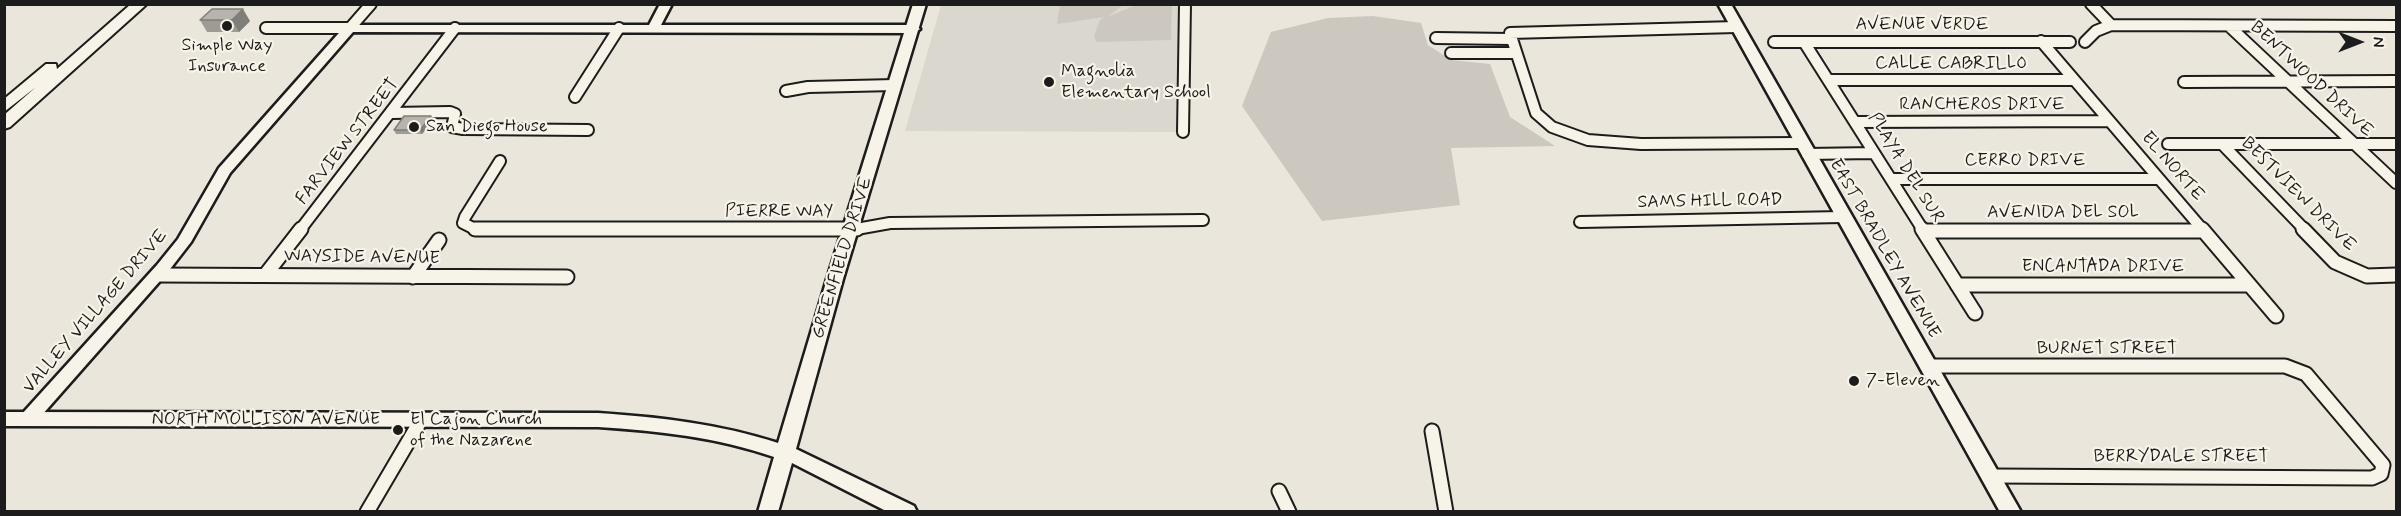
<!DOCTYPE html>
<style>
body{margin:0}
#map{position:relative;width:2401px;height:516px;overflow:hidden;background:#eae6dc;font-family:Mynerve,sans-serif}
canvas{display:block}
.frame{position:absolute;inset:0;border:6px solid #1c1c1c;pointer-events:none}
.north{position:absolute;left:2329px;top:12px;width:60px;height:60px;-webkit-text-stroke:4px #f7f3e8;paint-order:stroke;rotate:90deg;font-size:16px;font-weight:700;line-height:24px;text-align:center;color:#1c1c1c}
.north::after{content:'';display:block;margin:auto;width:21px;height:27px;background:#1c1c1c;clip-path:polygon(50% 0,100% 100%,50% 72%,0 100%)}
</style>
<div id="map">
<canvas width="2401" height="516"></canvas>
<div class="frame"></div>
<div class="north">N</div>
</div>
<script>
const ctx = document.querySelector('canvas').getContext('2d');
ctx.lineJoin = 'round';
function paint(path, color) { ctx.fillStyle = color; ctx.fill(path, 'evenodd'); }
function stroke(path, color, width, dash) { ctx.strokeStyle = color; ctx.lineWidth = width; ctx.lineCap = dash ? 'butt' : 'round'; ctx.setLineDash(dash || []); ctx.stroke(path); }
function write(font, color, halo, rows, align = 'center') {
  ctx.font = font + ' Mynerve,sans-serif'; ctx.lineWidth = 4.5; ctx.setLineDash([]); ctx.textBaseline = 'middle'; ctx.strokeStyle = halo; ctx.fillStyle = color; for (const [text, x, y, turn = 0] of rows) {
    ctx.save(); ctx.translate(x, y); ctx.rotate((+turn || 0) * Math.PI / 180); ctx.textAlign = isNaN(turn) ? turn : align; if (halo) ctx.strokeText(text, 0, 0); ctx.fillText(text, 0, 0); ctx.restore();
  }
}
const built = new Path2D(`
 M941 5H1182L1178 132 905 131Z`);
const green = new Path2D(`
 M1060 5H1123L1107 17 1136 5H1172L1171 40 1097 42 1094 36 1100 20 1104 17 1057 24Z
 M1373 16 1421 23 1428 45 1451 60 1490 64 1510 117 1555 146 1451 148 1460 205 1322 221 1242 106 1271 32 1328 18Z`);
const minorFar1 = new Path2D(`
 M2091 4 2111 25
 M2229 26 2396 183
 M1736 27 1510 33 1536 113 1552 127 1588 140 1641 144 1801 143
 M266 28H350L371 4
 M1436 38 1511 39
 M2041 41 2203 230
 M1774 42H2070
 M1804 42 1923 230
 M2085 42 2096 31 2111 25 2396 26
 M1451 53H1515
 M1829 80H2074
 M2184 82 2396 81
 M786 91 808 87 895 85
 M575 97 619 28
 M392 113 450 112 455 114 452 127 463 129 588 130
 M1855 122 2108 121
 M1183 132 1185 4
 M2168 144H2396
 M2222 144 2305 230
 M1807 154 1874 153
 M500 161 465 217 463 223 475 229 851 230 890 223 1203 220
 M1891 179H2159
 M1580 222 1842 217
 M300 230 455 28`);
const minor = new Path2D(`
 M475 229H857
 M1922 229 1975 313
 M2202 229 2276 316
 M2303 229 2335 262 2367 276 2396 275
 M1923 231H2203
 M266 274 301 229
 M157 275 567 277
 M413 277 439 240
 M1957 285H2249
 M1929 366H2285L2306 374 2383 465 2381 474 2372 478 1991 476
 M1432 431 1446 512
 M1279 491 1289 512
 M367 512 421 420`);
const tertiary = new Path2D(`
 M660 4H672L661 25H914L920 29 914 33 353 32 230 173 191 242 167 273 34 424 28 425 22 424 19 419 22 414 157 265 178 239 219 168 346 25H649Z`);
const secondary = new Path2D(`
 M913 4H926L843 279 796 449 914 506 917 512H888L792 463 778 512H758L774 457C717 437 658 431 598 427L4 426V412L598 413C659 417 720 424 778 443L827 279Z
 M1718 4H1731L2021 512H2000Z`);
const primary = new Path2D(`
 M131 4H147L10 127 4 129V115L36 87 4 112V99L46 64H56L57 69Z`);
const wall = new Path2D(`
 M212 9 250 21 239 32H207L200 20Z
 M431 116 433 120 422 134H396L394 130Z`);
const shadedWall = new Path2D(`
 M243 9 250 21 239 32 232 20Z
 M431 116 433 120 422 134 420 130Z`);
const building = new Path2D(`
 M212 9H243L232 20H200Z
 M404 116H431L420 130H394Z`);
const markers = [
 [227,26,6,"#1c1c1c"],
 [1049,82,6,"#1c1c1c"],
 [414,127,6,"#1c1c1c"],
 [1854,381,6,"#1c1c1c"],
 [398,430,6,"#1c1c1c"]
];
const streetNames = [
 ["AVENUE VERDE",1922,25],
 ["CALLE CABRILLO",1951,64],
 ["BENTWOOD DRIVE",2311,80,43],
 ["RANCHEROS DRIVE",1982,105],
 ["FARVIEW STREET",348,142,-52],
 ["CERRO DRIVE",2025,161],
 ["EL NORTE",2172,167,49],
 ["PLAYA DEL SUR",1905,168,58],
 ["BESTVIEW DRIVE",2298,195,45],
 ["SAMS HILL ROAD",1710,202,-1],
 ["PIERRE WAY",779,212],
 ["AVENIDA DEL SOL",2063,213],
 ["EAST BRADLEY AVENUE",1884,249,60],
 ["WAYSIDE AVENUE",362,258,1],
 ["GREENFIELD DRIVE",843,258,-73],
 ["ENCANTADA DRIVE",2103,267],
 ["VALLEY VILLAGE DRIVE",96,312,-49],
 ["BURNET STREET",2107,349],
 ["NORTH MOLLISON AVENUE",266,420],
 ["BERRYDALE STREET",2181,457]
];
const poiNames = [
 ["Simple Way",227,46,"center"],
 ["Insurance",227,67,"center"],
 ["Magnolia",1061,72],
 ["Elementary School",1061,93],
 ["San Diego House",426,127],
 ["7-Eleven",1866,381],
 ["El Cajon Church",410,420],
 ["of the Nazarene",410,441]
];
paint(built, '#dad7ce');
paint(green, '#ccc8c0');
stroke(minorFar1, '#1c1c1c', 14);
stroke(minor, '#1c1c1c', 17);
stroke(tertiary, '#1c1c1c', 5);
stroke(secondary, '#1c1c1c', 5);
stroke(primary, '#1c1c1c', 4);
stroke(minorFar1, '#f7f3e8', 10);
stroke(minor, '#f7f3e8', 13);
paint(tertiary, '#f7f3e8');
paint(secondary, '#f7f3e8');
paint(primary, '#f7f3e8');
paint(wall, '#9d9b94');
paint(shadedWall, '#7f7e78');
paint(building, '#b6b4ac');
stroke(building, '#7f7e78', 1.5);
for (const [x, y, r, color] of markers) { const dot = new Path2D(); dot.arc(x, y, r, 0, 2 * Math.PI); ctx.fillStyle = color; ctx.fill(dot); stroke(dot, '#f7f3e8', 2); }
write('18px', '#1c1c1c', '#f7f3e8', streetNames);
write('18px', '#1c1c1c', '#f7f3e8', poiNames, 'left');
</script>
